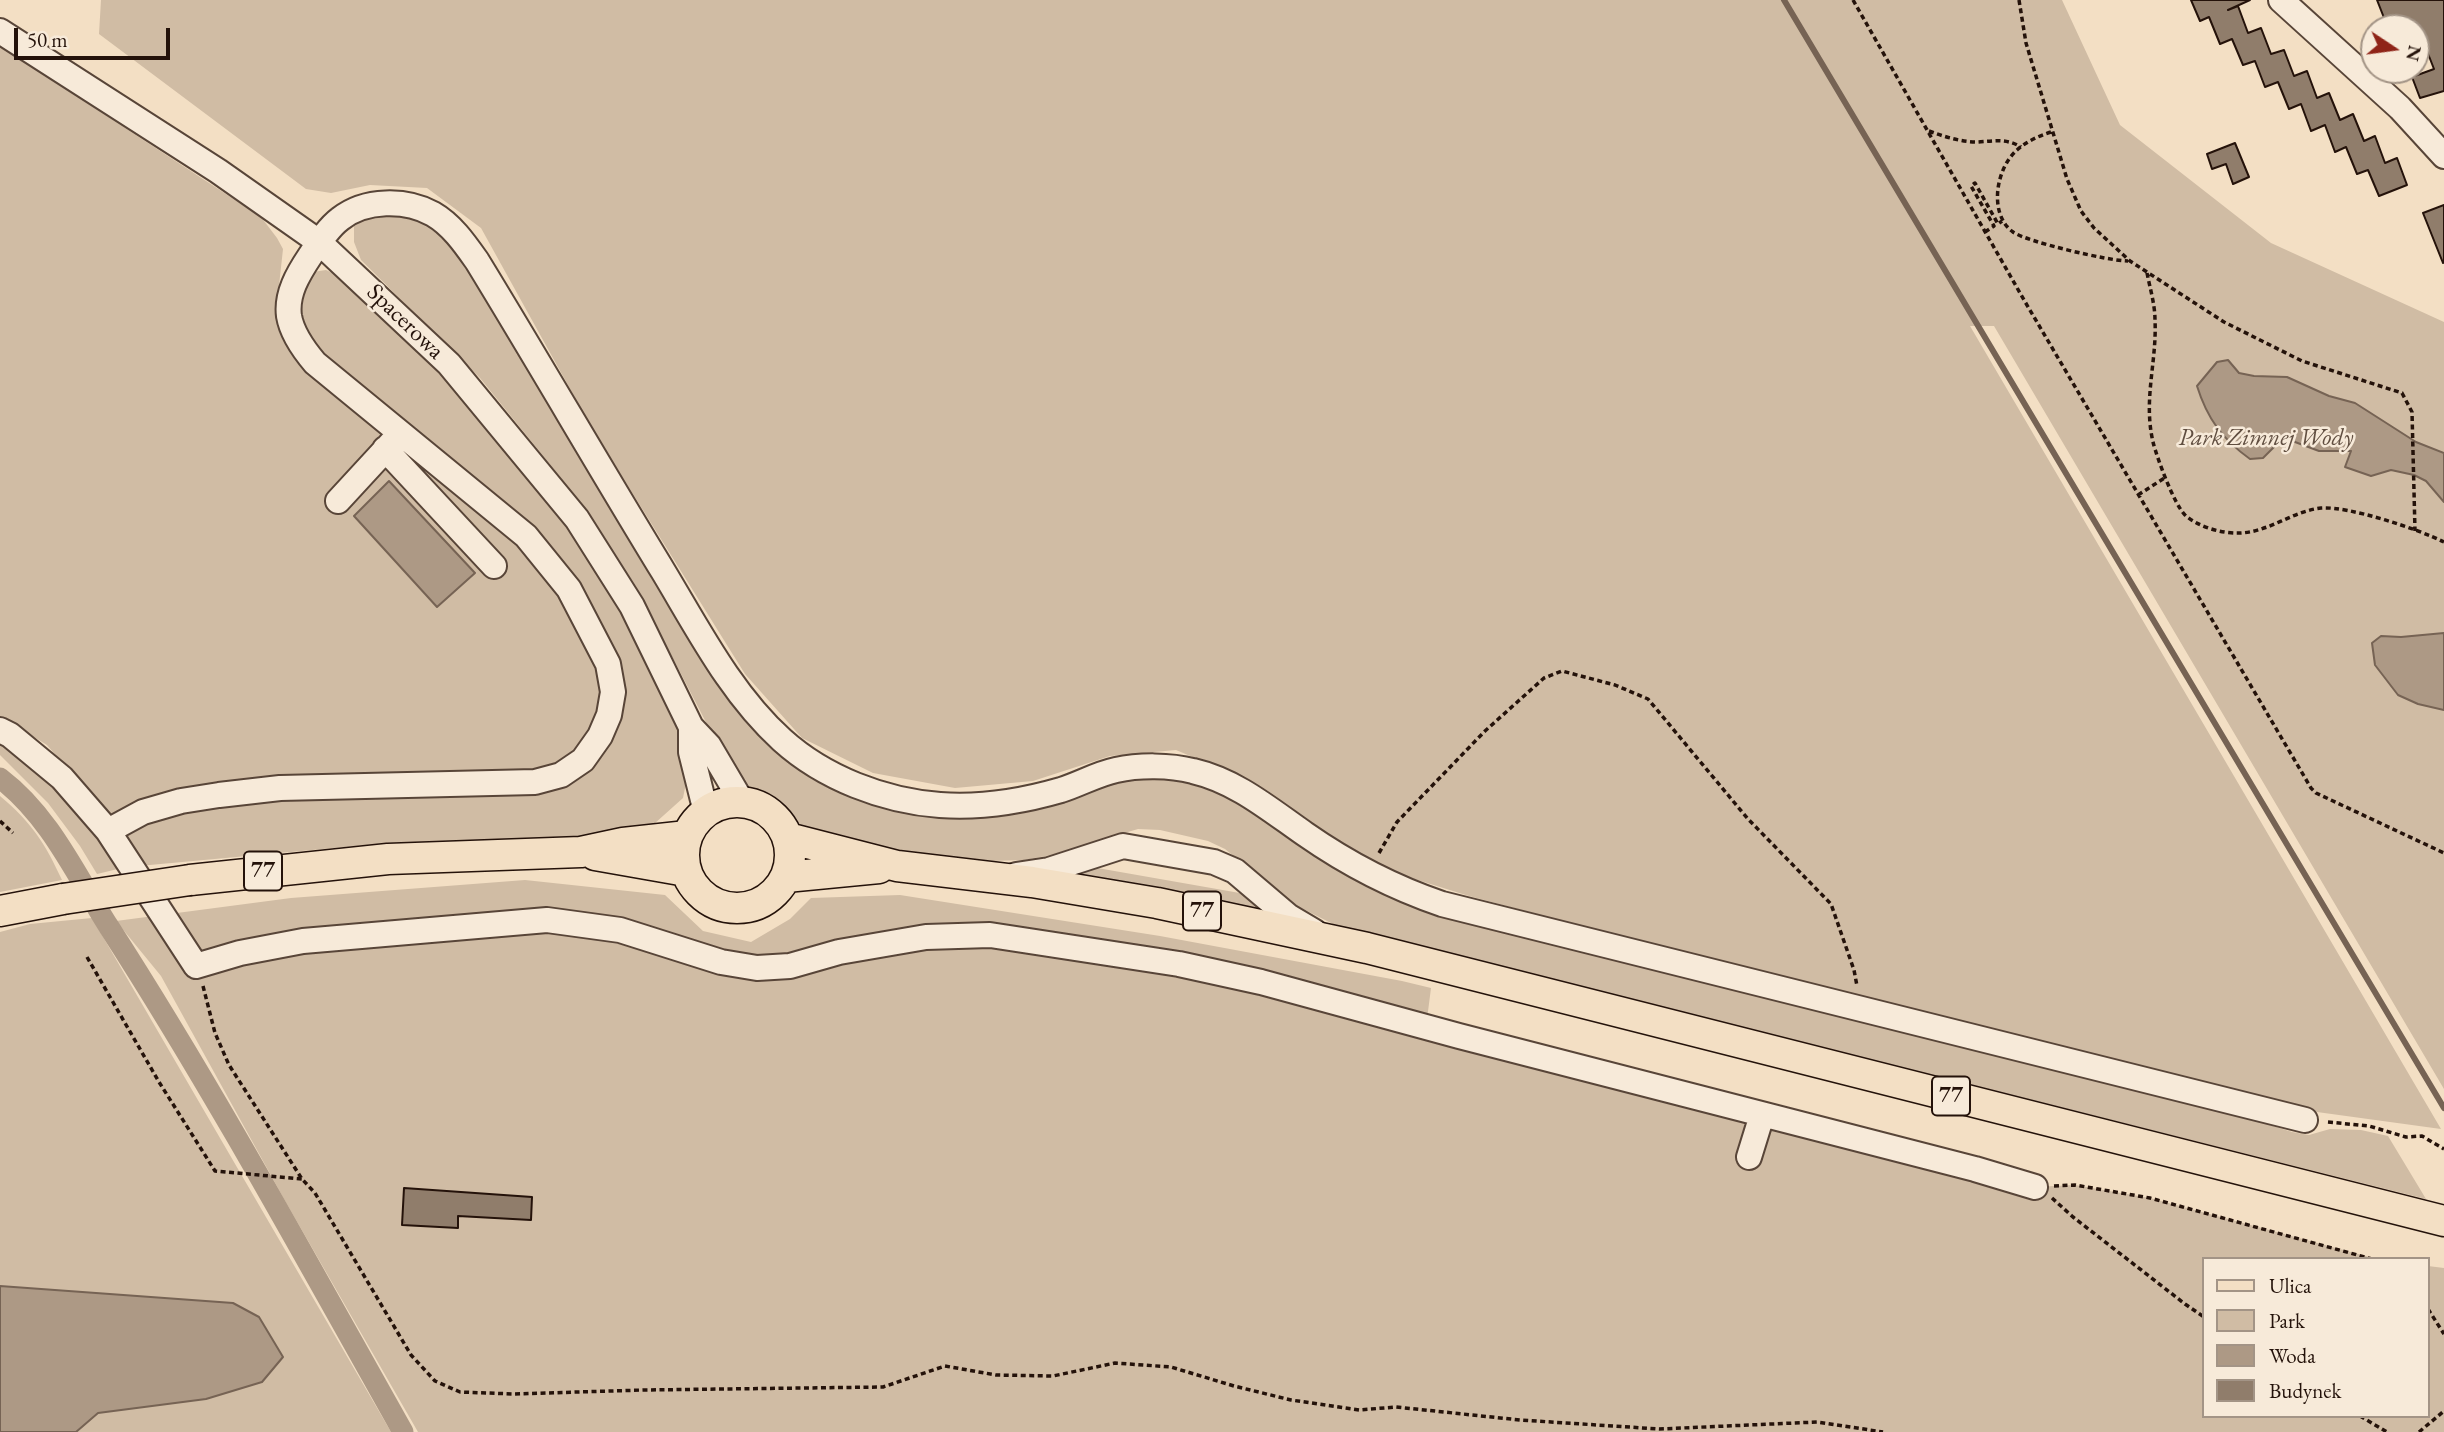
<!DOCTYPE html>
<style>
body{margin:0}
#map{position:relative;width:2444px;height:1432px;overflow:hidden;background:#f3dfc4;font-family:"EB Garamond",serif}
canvas{display:block}
.legend{position:absolute;left:2202px;top:1257px;width:228px;height:161px;box-sizing:border-box;background:#f7ead9;border:2px solid #a39486;margin:0;padding:9px 12px;list-style:none;font-size:21px;color:#24120a}
.legend li{display:flex;align-items:center;gap:14px;height:35px}
.legend b{width:35px;border:2px solid #a39486}
.north{position:absolute;left:2360px;top:14px;width:70px;height:70px;box-sizing:border-box;background:#f7ead9;border:2px solid #a39486;border-radius:50%;rotate:103deg;font-size:19px;font-weight:700;line-height:28px;text-align:center;color:#24120a}
.north::after{content:'';display:block;margin:auto;width:24px;height:32px;background:#8f2418;clip-path:polygon(50% 0,100% 100%,50% 72%,0 100%)}
.scale{position:absolute;left:14px;top:28px;width:156px;height:32px;box-sizing:border-box;border:4px solid #24120a;border-top:0;padding-left:9px;font-size:21px;line-height:24px;white-space:nowrap;color:#24120a;-webkit-text-stroke:5px #f7ead9;paint-order:stroke}
</style>
<div id="map">
<canvas width="2444" height="1432"></canvas>
<ul class="legend">
<li><b style="height:9px;background:#f3dfc4"></b>Ulica</li>
<li><b style="height:19px;background:#d0bca4"></b>Park</li>
<li><b style="height:19px;background:#ad9985"></b>Woda</li>
<li><b style="height:19px;background:#907d6b"></b>Budynek</li>
</ul>
<div class="north">N</div>
<div class="scale">50 m</div>
</div>
<script>
const ctx = document.querySelector('canvas').getContext('2d');
ctx.lineJoin = 'round';
function paint(path, color) { ctx.fillStyle = color; ctx.fill(path, 'evenodd'); }
function stroke(path, color, width, dash) { ctx.strokeStyle = color; ctx.lineWidth = width; ctx.lineCap = dash ? 'butt' : 'round'; ctx.setLineDash(dash || []); ctx.stroke(path); }
function write(font, color, halo, rows, align = 'center') {
  ctx.font = font + ' "EB Garamond",serif'; ctx.lineWidth = 5; ctx.setLineDash([]); ctx.textBaseline = 'middle'; ctx.strokeStyle = halo; ctx.fillStyle = color; for (const [text, x, y, turn = 0] of rows) {
    ctx.save(); ctx.translate(x, y); ctx.rotate((+turn || 0) * Math.PI / 180); ctx.textAlign = isNaN(turn) ? turn : align; if (halo) ctx.strokeText(text, 0, 0); ctx.fillText(text, 0, 0); ctx.restore();
  }
}
const green = new Path2D(`
 M101 0H2062L2120 125 2271 243 2444 322V1089L1994 326H1970L2441 1129 2317 1112 2113 1059 1868 1002 1469 896 1395 873 1328 836 1252 782 1176 750 1110 756 1033 781 955 788 873 773 802 738 745 674 590 425 481 228 427 188 370 185 331 193 306 189 99 34Z
 M0 46 261 217 277 238 283 249 277 304 290 348 476 502 558 586 601 674 602 697 599 721 565 763 535 772 124 816 106 814 47 745 0 716Z
 M379 214C419 217 429 220 459 248L767 733 905 808 1138 773 1201 780 1362 877 2190 1100 2292 1132 2309 1135 2330 1129 2361 1130 2388 1136 2426 1199 1335 925 1293 904 1225 849 1208 841 1160 830 1138 829 1051 855 1024 860 992 861 858 846 806 829 779 807 742 783 726 761 634 583 561 478 480 378 361 260 354 242V224L358 220Z
 M326 270 347 280 426 356 540 487 569 526 613 596 671 710 684 746 686 783 683 798 654 824 619 836 388 843 139 866 124 838 125 829 222 799 541 788 616 723 597 619 325 361C308 334 288 300 313 272Z
 M0 732 92 823 122 868 97 874 80 846 48 803 0 755Z
 M0 796C32 823 45 843 62 880L0 892Z
 M1086 866 1251 895 1268 911 1064 874Z
 M525 880 665 895 703 931 751 942 790 919 811 898 900 895 1160 936 1402 981 1431 988 1426 1027 2035 1187 2075 1185 2150 1198 2377 1259H2204V1416H2428V1266L2444 1268V1432H418L284 1199 161 976 116 921 291 898Z
 M92 918 391 1432H76L97 1413 206 1399 0 1286V932L30 924Z`);
const water = new Path2D(`
 M2228 360 2239 373 2254 376 2287 377 2329 396 2355 403 2416 442 2444 453V502L2426 481 2414 475 2391 470 2371 476 2345 467 2351 451H2319L2295 442H2279L2263 458 2250 459C2222 439 2207 418 2197 386L2217 362Z
 M389 481 475 573 437 607 354 516Z
 M2444 633V710L2418 704 2398 695 2375 665 2372 643 2381 636 2401 637Z
 M0 1286 233 1303 259 1317 283 1357 262 1382 206 1399 98 1413 76 1432H0Z`);
const stream = new Path2D(`
 M1784 0 2444 1108`);
const canal = new Path2D(`
 M0 778C50 816 76 875 109 927 214 1090 308 1263 403 1432`);
const building = new Path2D(`
 M2191 0H2250L2228 10 2238 6 2248 33 2261 28 2271 54 2284 50 2294 76 2307 71 2317 98 2329 93 2340 120 2353 114 2364 141 2375 136 2385 163 2397 158 2407 185 2379 196 2368 170 2357 174 2346 147 2335 152 2325 125 2311 131 2301 104 2289 109 2278 82 2265 87 2255 61 2243 65 2232 39 2220 44 2209 17 2200 21Z
 M2377 0H2444V91L2420 98 2412 77 2434 69 2418 28H2388Z
 M2235 143 2249 177 2233 184 2226 164 2212 169 2207 154Z
 M2444 205V262L2443 263 2423 213Z
 M404 1188 532 1197 531 1220 458 1216V1228L402 1225Z`);
const path = new Path2D(`
 M1853 0 2024 300 2311 788 2316 793 2444 853
 M2019 0 2026 43 2067 179 2081 211 2094 228 2130 261 2224 322 2302 361 2402 393 2412 412 2415 531
 M1929 131C1945 137 1961 142 1978 142 1994 141 2006 138 2021 147
 M2051 132C2039 136 2027 141 2017 150 1996 168 1988 214 2013 232 2027 242 2109 261 2128 261
 M1985 232 1994 226 1971 186 1975 183 1998 224 2002 221
 M2147 273C2150 288 2155 305 2155 320 2157 362 2143 399 2153 442 2157 458 2174 504 2185 515 2198 527 2223 534 2240 533 2269 532 2293 511 2321 508 2349 506 2418 529 2444 542
 M2138 495 2166 477
 M0 821 13 833
 M1379 853 1397 822 1485 731 1544 678 1562 671 1615 685 1648 699 1748 819 1831 904 1854 970 1857 986
 M87 957 159 1082 215 1171 302 1179
 M203 986 215 1033 229 1065 302 1179 315 1193 411 1355 435 1381 460 1392 514 1394 643 1390 883 1387 945 1366 996 1375 1053 1376 1115 1363 1171 1367 1234 1386 1291 1400 1359 1410 1396 1407 1520 1420 1659 1429 1817 1422 1883 1432
 M2328 1122 2369 1126 2406 1137 2422 1136 2444 1149
 M2054 1186 2075 1185 2150 1198 2372 1259
 M2052 1198 2073 1217 2185 1304 2204 1317
 M2428 1309 2444 1334
 M2360 1416 2387 1432
 M2419 1432 2444 1411`);
const minor = new Path2D(`
 M2281 0 2400 108 2444 156
 M0 31 218 171 319 242 449 364 577 519 632 606 691 727 709 746 742 802
 M385 449 494 566
 M338 501 397 437
 M691 727V752L706 812
 M0 730 10 735 62 778 108 831 196 966 240 953 303 941 547 920 620 930 721 962 757 968 790 966 839 952 926 937 990 935 1179 964 1261 982 1459 1036 1975 1169 2035 1187
 M108 831 143 812 181 801 219 795 280 788 535 782 561 775 583 760 600 736 609 715 613 692 608 664 569 589 526 536 315 363C304 350 292 334 289 316 286 294 298 274 310 256 318 244 328 228 340 219 365 199 406 199 433 214 452 225 465 244 477 261 540 364 600 468 663 571 698 629 731 694 782 740 824 778 884 801 940 805 981 808 1023 801 1061 790 1080 784 1097 774 1116 770 1139 765 1170 765 1193 771 1236 781 1269 809 1305 834 1348 864 1392 887 1442 904L2305 1120
 M1016 875 1049 870 1123 846 1214 862 1235 871 1288 916 1315 932
 M1749 1157 1762 1115`);
const major = new Path2D(`
 M684 855a53 53 0 1 1 106 0a53 53 0 1 1-106 0Z
 M788 838 897 866 1032 882 1157 903 1367 948 2444 1221
 M595 855 686 871
 M786 877 879 868
 M190 880 388 859 581 852 623 843 687 836
 M0 911 63 899`);
const majorBridge = new Path2D(`
 M63 899 190 880`);
const shields = [
 [263,871,38],
 [1202,911,38],
 [1951,1096,38]
];
const shieldNames = [
 ["77",263,871],
 ["77",1202,911],
 ["77",1951,1096]
];
const streetNames = [
 ["Spacerowa",405,322,44]
];
const parkNames = [
 ["Park Zimnej Wody",2266,438]
];
paint(green, '#d0bca4');
paint(water, '#ad9985');
stroke(water, '#766354', 2);
stroke(stream, '#766354', 6);
stroke(canal, '#ad9985', 21);
paint(building, '#907d6b');
stroke(building, '#24120a', 2);
stroke(minor, '#584538', 28);
stroke(major, '#24120a', 33);
stroke(path, '#24120a', 3.5, [5, 3.5]);
stroke(minor, '#f7ead9', 24);
stroke(major, '#f3dfc4', 30);
stroke(majorBridge, '#24120a', 33, []);
stroke(majorBridge, '#f3dfc4', 30);
for (const [x, y, w] of shields) { const box = new Path2D(); box.roundRect(x - w / 2, y - 19.5, w, 39, 5); ctx.fillStyle = '#f7ead9'; ctx.fill(box); stroke(box, '#24120a', 2); }
write('bold 23px', '#24120a', null, shieldNames);
write('24px', '#24120a', '#f7ead9', streetNames);
write('italic 24px', '#604e40', '#f7ead9', parkNames);
</script>
